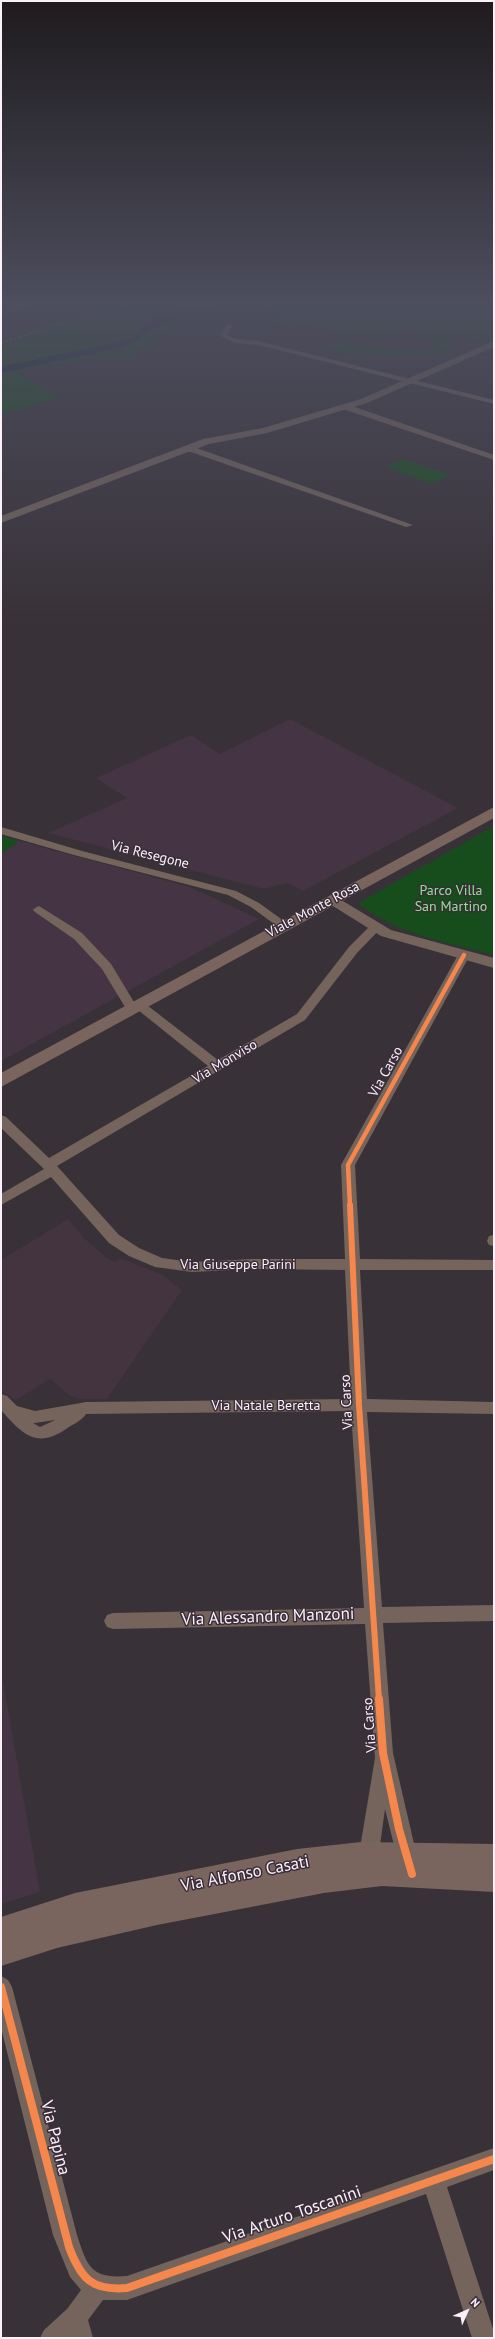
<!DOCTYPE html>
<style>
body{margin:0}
#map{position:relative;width:495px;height:2339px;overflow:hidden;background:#383137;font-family:"PT Sans",sans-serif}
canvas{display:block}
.frame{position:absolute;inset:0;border:2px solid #faf1f9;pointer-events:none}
.north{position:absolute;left:447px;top:2291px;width:40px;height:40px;-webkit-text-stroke:3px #3b2e3a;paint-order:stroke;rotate:45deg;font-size:11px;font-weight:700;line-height:16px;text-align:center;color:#faf1f9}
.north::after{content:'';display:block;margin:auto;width:14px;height:18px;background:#faf1f9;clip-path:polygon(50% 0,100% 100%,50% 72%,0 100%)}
</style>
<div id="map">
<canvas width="495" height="2339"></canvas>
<div class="frame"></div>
<div class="north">N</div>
</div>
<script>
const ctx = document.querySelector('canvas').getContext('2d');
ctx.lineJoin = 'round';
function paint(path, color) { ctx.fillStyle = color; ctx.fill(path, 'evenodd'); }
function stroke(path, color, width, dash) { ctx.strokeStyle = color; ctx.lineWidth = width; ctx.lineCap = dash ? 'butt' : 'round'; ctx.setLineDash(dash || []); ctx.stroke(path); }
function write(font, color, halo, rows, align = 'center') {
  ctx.font = font + ' "PT Sans",sans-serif'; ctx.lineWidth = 3; ctx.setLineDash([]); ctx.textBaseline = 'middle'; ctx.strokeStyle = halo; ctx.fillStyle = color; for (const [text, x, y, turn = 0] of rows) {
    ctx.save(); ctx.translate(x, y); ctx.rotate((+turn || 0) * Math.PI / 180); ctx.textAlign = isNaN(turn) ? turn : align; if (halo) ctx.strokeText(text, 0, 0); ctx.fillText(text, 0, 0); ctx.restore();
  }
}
const built = new Path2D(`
 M290 719 458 808 303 891 287 883 264 889 48 833 127 798 96 778 191 735 220 754Z
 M19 841 190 887 259 919 1 1061V854Z
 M1 1670 40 1892 1 1904Z`);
const education = new Path2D(`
 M68 1219 85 1239 106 1257 114 1262 120 1258 163 1275 182 1290 107 1399H80L70 1396 50 1379 16 1400 1 1391V1260Z`);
const green = new Path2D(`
 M125 304H136L40 329 1 342V337L55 320Z
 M145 304H229L190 309 155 319 145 324 136 336 118 343 1 367V345L41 331Z
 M344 304H494V344L480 342 466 336 447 333V339L452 342C453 350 449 352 443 355H355L319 347 334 343 421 351 431 349 433 343 427 334 408 330 364 337 303 325 292 327 277 325 274 322 277 319 276 313 252 306H326Z
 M203 312 175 321 173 323 176 326 152 339 159 342 158 344 142 347 137 352 138 355 126 359 81 360 14 371 60 397 1 415V373L118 348 133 343 154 327 165 322Z
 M403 459 451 475 432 484 385 467Z
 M494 826V955C446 942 397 935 358 903Z
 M1 836 19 841 1 854Z`);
const water = new Path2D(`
 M229 304H344L326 306H248L197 313 165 322 154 327 133 343 118 348 1 373V367L131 339C138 335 140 328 146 324 163 311 208 306 229 304Z`);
const minor = new Path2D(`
 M23 304H32L1 316V312Z
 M228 324 233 325 227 335 236 339 258 341 494 400V404L258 345 235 343 220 336Z
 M343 405H349L494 455V460L343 409Z
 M185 446H191L413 525 406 527 185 450Z
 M1 827 82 851 236 891 259 903 291 926 285 930 281 929 251 907 228 895 74 855 1 834Z
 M39 906 82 933 111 964 134 1002H143L218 1060 297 1014 349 947 372 924H380L382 927 357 953 305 1020 57 1166 119 1235 139 1248 162 1258 192 1262 253 1259H345L341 1165 458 955 464 951 470 955 355 1165 360 1259 494 1260V1270H360L367 1399 494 1402V1414L367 1412 382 1607 494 1605V1621L383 1623 393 1753 418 1861 415 1868 408 1871 401 1868 398 1861 385 1809 378 1860 375 1867 368 1870 361 1867 358 1860 375 1758 365 1624 113 1629 107 1627 104 1621 107 1615 113 1613 364 1608 351 1411 86 1414C82 1420 74 1424 69 1427 37 1450 23 1435 1 1410V1394L7 1396 17 1406 35 1411 86 1402 351 1399 345 1270 253 1269 192 1272 155 1267 129 1256 109 1243 51 1177 1 1205V1194L44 1169 1 1128V1115L6 1117 49 1158 208 1066 138 1010 132 1013 128 1012 102 969 74 939 35 912 33 910 35 908ZM55 1420 40 1427 33 1423H35Z
 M494 1235V1246L489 1245 487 1241 489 1236Z
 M1 1976 8 1980 12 1987 77 2235C87 2266 91 2279 127 2276L494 2148V2170L447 2187 494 2332V2338H472L426 2194 127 2300H103L88 2320 93 2338H40L44 2330 67 2309 81 2290 70 2277 53 2235 1 2028Z`);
const tertiary = new Path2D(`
 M494 341V347L367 403 267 433 209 444 1 523V516L203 439 263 428 361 399Z
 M333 895 391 930 494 958V968L381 936 328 903 325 900Z`);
const secondary = new Path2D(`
 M494 807V818L1 1087V1073Z
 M361 1842 494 1844V1892L382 1886 324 1893 157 1925 57 1948 1 1966V1917L75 1893 297 1849Z`);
const rail = new Path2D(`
 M1 343 44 329 139 304`);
const cyclewayFar2 = new Path2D(`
 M350 1206 348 1165 464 955`);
const cyclewayFar1 = new Path2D(`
 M350 1205 359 1405 379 1700`);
const cycleway = new Path2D(`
 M379 1699 383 1753 399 1829 412 1874
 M1 1987 69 2247C81 2279 92 2291 127 2288L494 2159`);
const streetNames = [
 ["Via Resegone",150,855,14],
 ["Viale Monte Rosa",313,910,-28],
 ["Via Monviso",225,1062,-31],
 ["Via Carso",386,1072,-61],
 ["Via Giuseppe Parini",238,1265],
 ["Via Carso",347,1402,-93],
 ["Via Natale Beretta",266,1406],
 ["Via Carso",370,1725,-94]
];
const parkNames = [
 ["Parco Villa",451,891],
 ["San Martino",451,907]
];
const nearStreetnames = [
 ["Via Alessandro Manzoni",268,1617,-2],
 ["Via Alfonso Casati",245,1874,-11],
 ["Via Papina",55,2138,76],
 ["Via Arturo Toscanini",292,2215,-19]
];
paint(built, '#453444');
paint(education, '#43343f');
paint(green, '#174c1d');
paint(water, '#0f263a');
paint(minor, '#75645c');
paint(tertiary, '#75645c');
paint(secondary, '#79655d');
stroke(rail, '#786c6d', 1.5, [3, 1.5]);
stroke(cyclewayFar2, '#f5874c', 4.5);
stroke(cyclewayFar1, '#f5874c', 6);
stroke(cycleway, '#f5874c', 8);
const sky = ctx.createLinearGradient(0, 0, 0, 632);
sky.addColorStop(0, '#1f1b1e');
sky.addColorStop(0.48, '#4d4e5e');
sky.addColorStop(1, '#4d4e5e00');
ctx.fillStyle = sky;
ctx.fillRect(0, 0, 495, 632);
write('14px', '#faf1f9', '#3b2e3a', streetNames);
write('14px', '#87e98b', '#3b2e3a', parkNames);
write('17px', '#faf1f9', '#3b2e3a', nearStreetnames);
</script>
